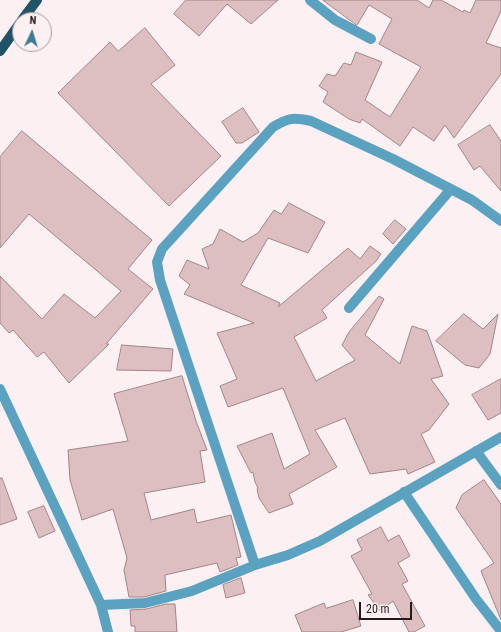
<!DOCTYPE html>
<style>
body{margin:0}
#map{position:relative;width:501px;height:632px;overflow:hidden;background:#fdf0f2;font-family:"Roboto Condensed",sans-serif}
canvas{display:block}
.north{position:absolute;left:12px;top:12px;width:40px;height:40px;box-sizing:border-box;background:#fdf0f2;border:1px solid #a69a9c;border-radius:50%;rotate:4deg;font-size:11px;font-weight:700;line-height:16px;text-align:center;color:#241a1b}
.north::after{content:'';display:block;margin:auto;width:14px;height:18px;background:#3f7a92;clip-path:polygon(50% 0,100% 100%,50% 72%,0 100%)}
.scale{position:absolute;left:359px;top:602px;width:53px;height:18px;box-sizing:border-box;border:2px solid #241a1b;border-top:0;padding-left:5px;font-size:12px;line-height:14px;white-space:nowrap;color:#241a1b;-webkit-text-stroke:3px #fdf0f2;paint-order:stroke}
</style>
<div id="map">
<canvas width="501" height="632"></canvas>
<div class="north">N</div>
<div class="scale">20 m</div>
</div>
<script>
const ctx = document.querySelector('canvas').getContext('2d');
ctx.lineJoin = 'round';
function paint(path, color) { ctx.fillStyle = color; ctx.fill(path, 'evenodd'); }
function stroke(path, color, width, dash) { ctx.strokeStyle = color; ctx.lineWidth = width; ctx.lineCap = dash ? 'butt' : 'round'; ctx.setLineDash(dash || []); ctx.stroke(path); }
const building = new Path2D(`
 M186 0H278L251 24 227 4 199 36 174 14Z
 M323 0H417L429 8 433 0H441L463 12 464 10 470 13 476 0H501V11L486 43 501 48V74L454 138 445 125 434 141 413 127 400 146 362 119 360 123 349 119 323 102 328 92 319 86 327 74 335 76 344 63 351 65 356 52 382 62 365 100 390 117 421 67 379 44 392 19 369 5 357 25Z
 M145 28 175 65 151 84 221 156 169 206 58 93 110 42 118 51Z
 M243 108 259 132 242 143H236L222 122Z
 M490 125 501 141V191L480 166 474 170 458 145Z
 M22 131 152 240 128 269 153 289 106 344H109L69 383 44 352 37 357 13 330 9 333 0 323V276L42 319 64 294 95 318 121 291 29 214 0 248V157Z
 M289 203 325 222 308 253 268 238 241 285 280 303 278 307 348 248 360 259 370 246 381 254 376 261 322 310 327 318 294 337 316 381 355 360 342 345 349 332 379 296 384 299 365 335 400 364 412 326 427 331 443 376 431 379 449 404 429 430 421 434 435 462 408 474 406 469 370 474 345 418 315 430 337 467 289 494 293 504 269 513 259 498 257 489 258 488 255 482 253 472 251 473 237 446 272 433 284 469 310 454 283 388 228 407 220 386 237 379 217 333 254 323 184 294 190 285 179 276 187 260 209 269 202 249 213 244 220 229 243 242 258 233 274 210 281 214Z
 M395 220 406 229 393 244 383 234Z
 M464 314 483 329 498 314 490 354 479 368 465 365 436 341Z
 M122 345 173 349 171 371 117 370Z
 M182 376 196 421 207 450 200 451 205 482 144 493 151 520 194 509 197 523 231 515 241 557 236 558 238 565 220 572 217 563 165 575 166 591 144 597H129L124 570 127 558 113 509 82 520 70 480 68 450 128 441 114 394Z
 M501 379V413L488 420 472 395Z
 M0 478H2L17 519 0 525Z
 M484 480 501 504V620L481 571 494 563 456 508 462 495Z
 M44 506 55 531 39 538 28 512Z
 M381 527 388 541 399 535 410 556 398 563 408 581 402 584 425 626 414 632H409L393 601 380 611 368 595 372 594 351 556 362 550 357 540Z
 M241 578 245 593 226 598 223 585Z
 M353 600 361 626 341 632H302L295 615 324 603 326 608Z
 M166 604H175L177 632H135V626H131L130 610 146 609Z`);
const street = new Path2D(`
 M310 0 335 20 371 39
 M349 308 451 189
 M0 389 101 605 108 632
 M476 451 501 485
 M404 492 476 599 501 631
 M255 565 160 280 157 262 162 249 273 127C288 118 293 117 311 121L393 159 472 200 501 221
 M101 605 145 603 192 591 255 565 288 555 320 541 501 437`);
const primary = new Path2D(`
 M22 20 37 0
 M0 51 20 23`);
paint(building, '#ddbfc2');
stroke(building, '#a18588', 1);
stroke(street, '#5aa2bf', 10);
stroke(primary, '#205367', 10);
</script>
